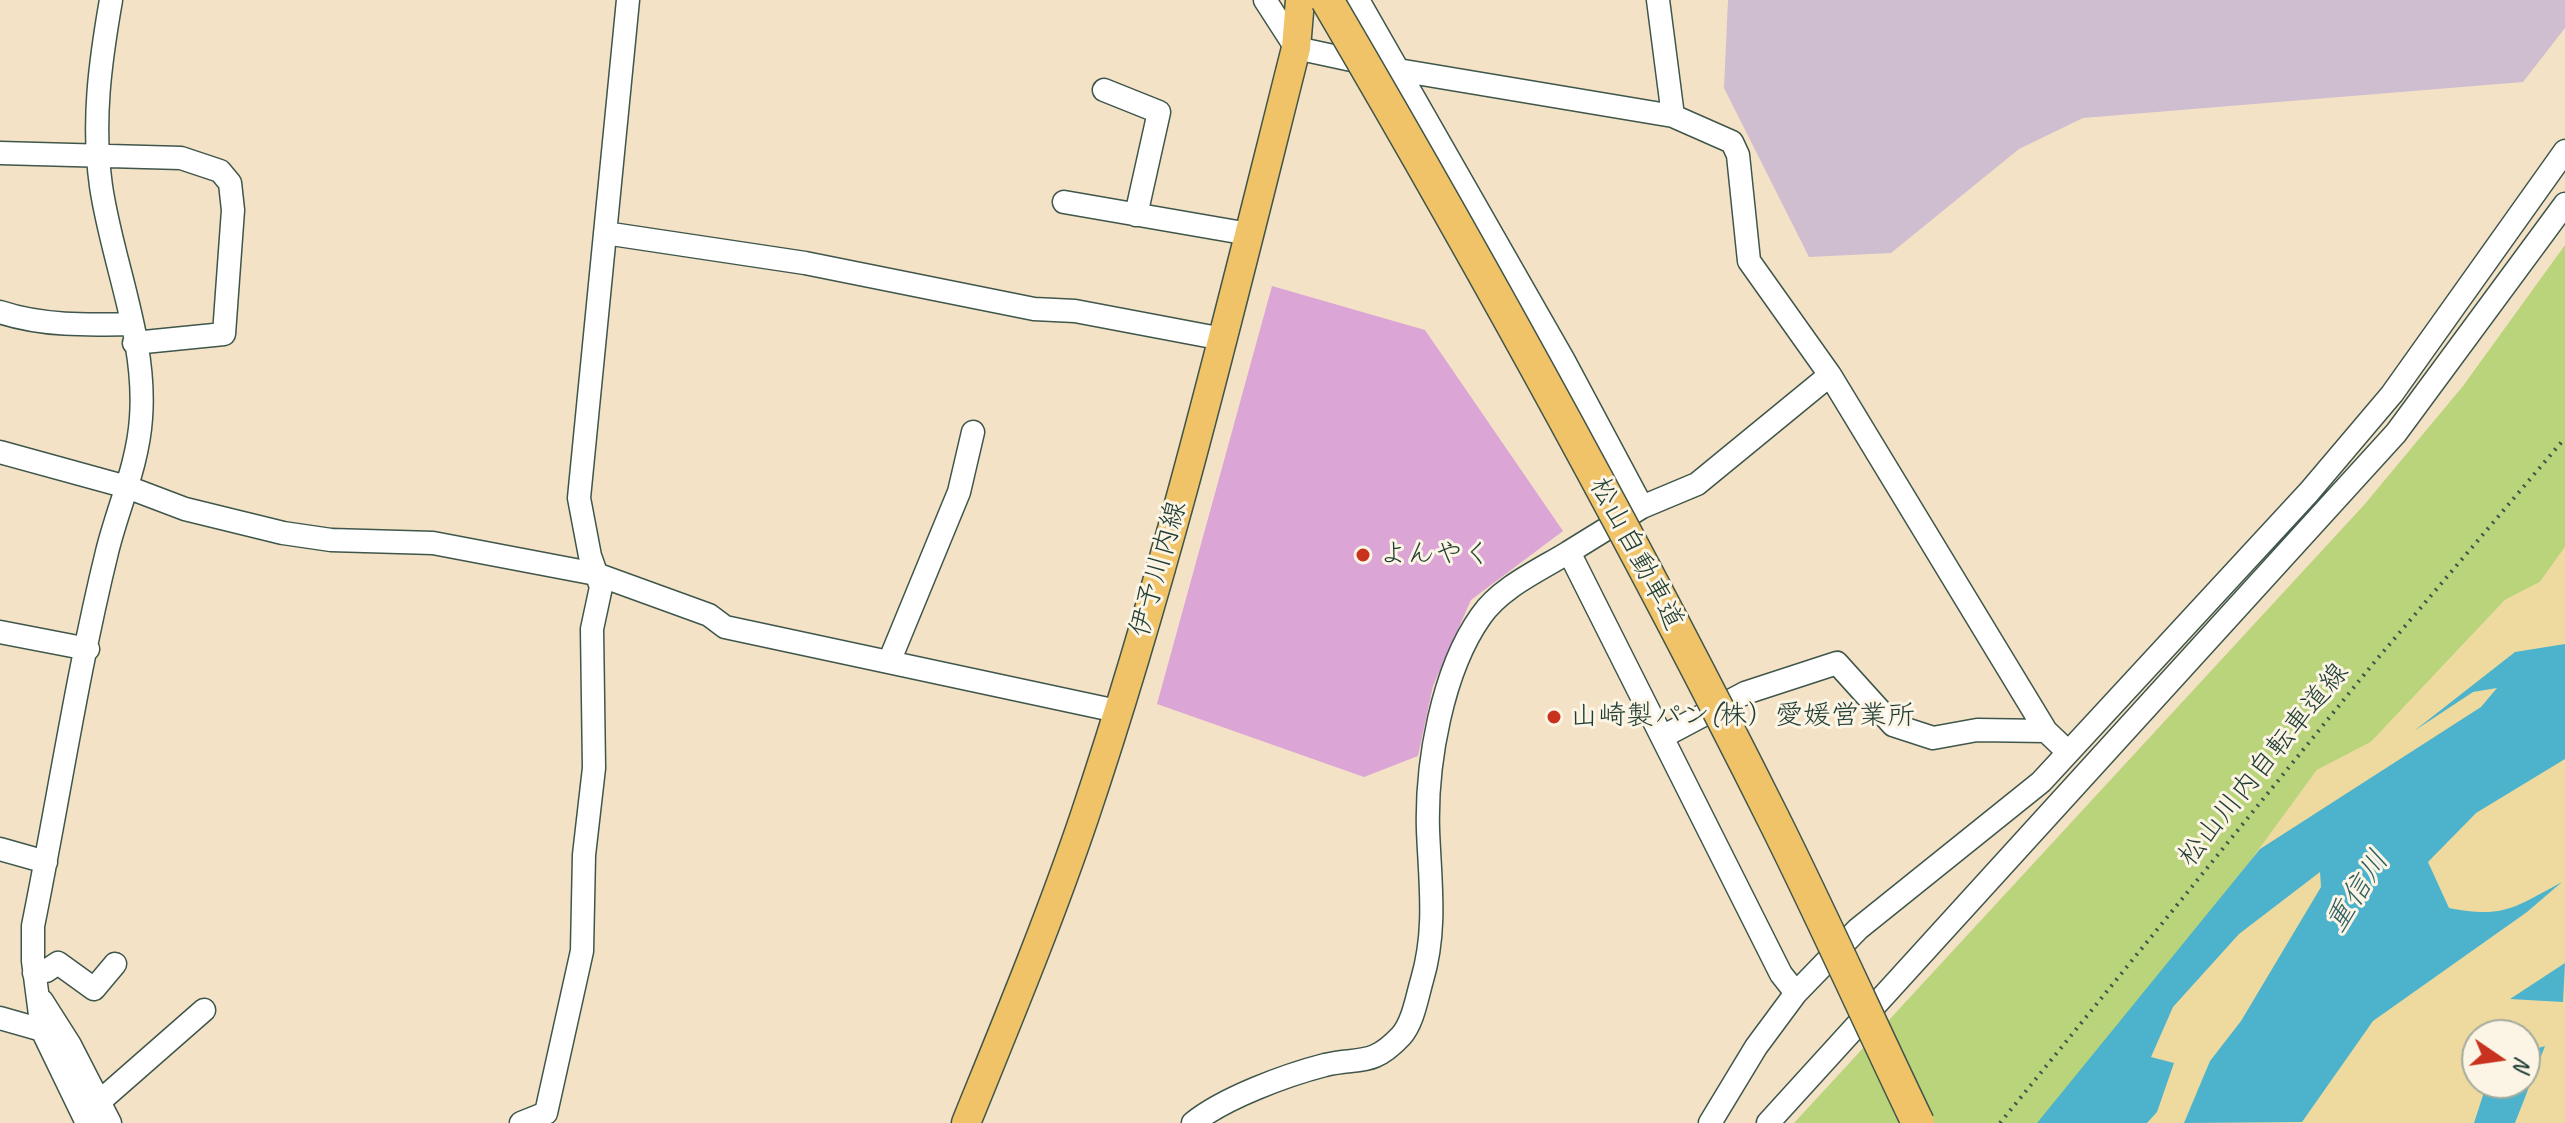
<!DOCTYPE html>
<meta charset="utf-8">
<style>
body{margin:0}
#map{position:relative;width:2565px;height:1123px;overflow:hidden;background:#f4e2c7;font-family:Caveat,sans-serif}
canvas{display:block}
.north{position:absolute;left:2461px;top:1019px;width:80px;height:80px;box-sizing:border-box;background:#fcf5e5;border:2px solid #a4ab9e;border-radius:50%;rotate:103deg;font-size:22px;font-weight:700;line-height:32px;text-align:center;color:#1f3d34}
.north::after{content:'';display:block;margin:auto;width:28px;height:36px;background:#c8321e;clip-path:polygon(50% 0,100% 100%,50% 72%,0 100%)}
</style>
<div id="map">
<canvas width="2565" height="1123"></canvas>
<div class="north">N</div>
</div>
<script>
const ctx = document.querySelector('canvas').getContext('2d');
ctx.lineJoin = 'round';
function paint(path, color) { ctx.fillStyle = color; ctx.fill(path, 'evenodd'); }
function stroke(path, color, width, dash) { ctx.strokeStyle = color; ctx.lineWidth = width; ctx.lineCap = dash ? 'butt' : 'round'; ctx.setLineDash(dash || []); ctx.stroke(path); }
function write(font, color, halo, rows, align = 'center') {
  ctx.font = font + ' Caveat,"Klee One",sans-serif'; ctx.lineWidth = 6; ctx.setLineDash([]); ctx.textBaseline = 'middle'; ctx.strokeStyle = halo; ctx.fillStyle = color; for (const [text, x, y, turn = 0] of rows) {
    ctx.save(); ctx.translate(x, y); ctx.rotate((+turn || 0) * Math.PI / 180); ctx.textAlign = isNaN(turn) ? turn : align; if (halo) ctx.strokeText(text, 0, 0); ctx.fillText(text, 0, 0); ctx.restore();
  }
}
const industrial = new Path2D(`
 M1728 0H2565V28L2523 82 2083 118 2019 149 1891 253 1809 257 1724 88Z`);
const green = new Path2D(`
 M2565 245V547L2540 582 2505 600 2371 742 2317 770 2249 863 2040 1123H1794L2364 505 2463 386Z`);
const sand = new Path2D(`
 M2565 547V1123H2040L2249 863 2317 770 2371 742 2505 600 2540 582ZM2477 1035H2525V1083H2477Z`);
const water = new Path2D(`
 M2565 644V759L2476 813 2428 862 2449 908C2504 919 2515 907 2562 882L2527 912 2373 1021 2302 1122 2184 1123 2210 1061 2241 1021 2321 887 2320 872 2239 934 2173 1007 2151 1057 2174 1063 2157 1112 2147 1123H2037L2260 849 2481 707 2497 688 2473 692 2414 731 2515 652Z
 M2565 963 2563 1002 2510 999Z
 M2545 1046 2515 1123H2474L2487 1083H2525V1052Z`);
const building = new Path2D(`
 M1272 286 1425 330 1563 531 1471 600 1433 686 1418 756 1364 777 1157 704Z`);
const path = new Path2D(`
 M2000 1123 2372 665 2565 438`);
const minor = new Path2D(`
 M1265 0 1296 48 1398 70 1673 116 1732 142 1738 155 1749 261 1830 375 2046 731 2068 752
 M1358 0 1563 359 1642 507
 M1658 0 1673 116
 M1104 90 1159 112 1136 215
 M0 153 181 158 220 171 230 183 233 210 224 334 134 343
 M1064 202 1249 234
 M605 233 805 263 1034 309 1075 311 1223 339
 M0 312C42 326 87 325 131 324
 M0 452 127 487 185 509 283 533 331 540 433 543 596 574 709 615 725 627 1117 711
 M0 632 88 649
 M889 662 959 492 973 432
 M1662 737 1745 693 1837 663 1893 725 1933 738 1977 730 2046 731
 M0 849 46 862
 M34 973 46 971 58 963 94 989 115 964
 M1796 993 1781 974 1569 552 1642 507 1697 484 1830 375
 M42 1001 70 1045 110 1123
 M0 1018 42 1030
 M99 1102 204 1010
 M87 1123 42 1030 33 961V926C58 803 77 674 107 552 118 507 138 465 141 418 147 339 112 262 101 186 92 122 100 63 111 0
 M521 1123 546 1113 582 951 584 855 594 768 592 629 601 587 590 556 579 498 628 0
 M1193 1123C1224 1098 1286 1075 1325 1065 1360 1057 1372 1067 1401 1036 1413 1023 1417 997 1422 980 1437 930 1430 881 1428 830 1426 764 1442 671 1481 616 1501 587 1540 570 1569 552
 M1710 1123 1756 1047 1796 993 1858 929 2041 782 2309 492 2392 394 2565 151
 M1768 1123 2396 433 2565 204`);
const major = new Path2D(`
 M966 1123C1007 1022 1049 921 1084 818 1169 566 1231 306 1296 48L1300 0`);
const highwayBridge = new Path2D(`
 M1327 0C1484 268 1634 540 1773 818 1823 918 1869 1021 1918 1123`);
const markers = [
 [1363,555,8,"#c8321e"],
 [1554,717,8,"#c8321e"]
];
const streetNames = [
 ["松山自動車道",1636,554,62],
 ["伊予川内線",1159,569,-74],
 ["松山川内自転車道線",2264,765,-51]
];
const poiNames = [
 ["よんやく",1379,555],
 ["山崎製パン(株）愛媛営業所",1570,717]
];
const waterNames = [
 ["重信川",2358,892,-57]
];
paint(industrial, '#cfbdd0');
paint(green, '#b9d47a');
paint(sand, '#eeda9e');
paint(water, '#4db3cc');
paint(building, '#dba6d6');
stroke(minor, '#3f564a', 25);
stroke(major, '#3f564a', 31);
stroke(path, '#3f564a', 4, [2, 6]);
stroke(minor, '#fff', 22);
stroke(major, '#f1c369', 28);
stroke(highwayBridge, '#3f564a', 35, []);
stroke(highwayBridge, '#f1c369', 32);
for (const [x, y, r, color] of markers) { const dot = new Path2D(); dot.arc(x, y, r, 0, 2 * Math.PI); ctx.fillStyle = color; ctx.fill(dot); stroke(dot, '#fcf5e5', 3); }
write('28px', '#1f3d34', '#fcf5e5', streetNames);
write('28px', '#1f3d34', '#fcf5e5', poiNames, 'left');
write('italic 30px', '#2d6062', '#fcf5e5', waterNames);
</script>
